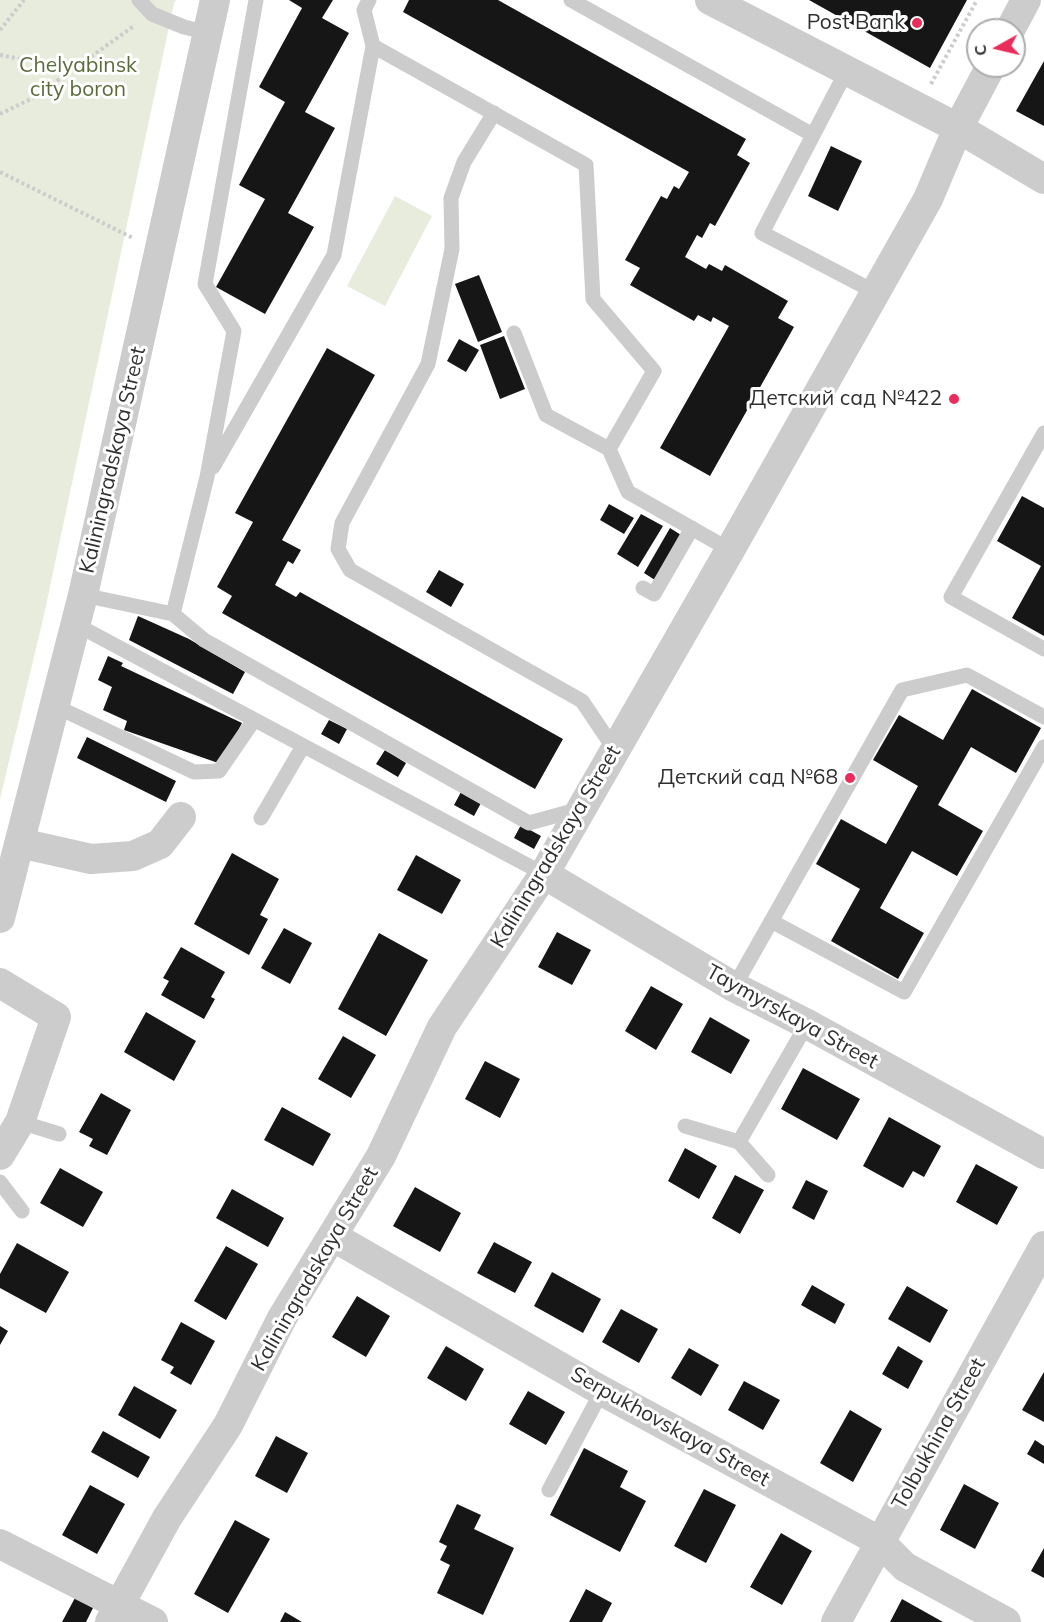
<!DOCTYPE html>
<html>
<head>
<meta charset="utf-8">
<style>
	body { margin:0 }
	#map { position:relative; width:1044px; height:1622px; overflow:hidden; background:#fff; font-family:Mulish,sans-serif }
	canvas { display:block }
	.north { position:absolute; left:966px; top:18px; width:60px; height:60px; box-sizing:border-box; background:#fff; border:2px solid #acacac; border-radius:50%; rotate:262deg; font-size:16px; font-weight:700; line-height:24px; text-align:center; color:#2f2f2f }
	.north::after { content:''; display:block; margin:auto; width:21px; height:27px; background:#eb2b59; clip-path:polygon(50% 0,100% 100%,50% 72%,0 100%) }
</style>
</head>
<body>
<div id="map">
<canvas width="1044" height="1622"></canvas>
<div class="north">С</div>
</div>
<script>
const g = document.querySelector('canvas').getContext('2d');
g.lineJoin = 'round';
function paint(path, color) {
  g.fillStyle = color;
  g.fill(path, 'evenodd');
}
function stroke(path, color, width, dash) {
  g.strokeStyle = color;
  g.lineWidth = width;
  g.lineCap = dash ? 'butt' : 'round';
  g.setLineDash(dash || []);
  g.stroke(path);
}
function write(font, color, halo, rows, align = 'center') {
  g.font = font + ' Mulish,sans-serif';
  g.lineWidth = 6;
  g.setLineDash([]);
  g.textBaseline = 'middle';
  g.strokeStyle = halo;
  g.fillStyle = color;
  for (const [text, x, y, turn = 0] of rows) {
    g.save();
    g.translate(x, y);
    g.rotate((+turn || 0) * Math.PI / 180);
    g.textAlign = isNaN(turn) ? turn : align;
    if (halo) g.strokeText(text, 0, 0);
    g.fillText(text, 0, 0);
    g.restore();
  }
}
const green = new Path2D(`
	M 0,0 L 176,0 L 174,3 L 44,615 L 0,799 Z
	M 395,196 L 432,216 L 385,306 L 347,286 Z`);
const building = new Path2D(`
	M 289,0 L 333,0 L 322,18 L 349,33 L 305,112 L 335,128 L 288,213 L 314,227 L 265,314 L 216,287 L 265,199 L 239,185 L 285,102 L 259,87 L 302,8 Z
	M 409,0 L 498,0 L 746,139 L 737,155 L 750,163 L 715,226 L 710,223 L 702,238 L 697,235 L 685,257 L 706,269 L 709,264 L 722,271 L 725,265 L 788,301 L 778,318 L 794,327 L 710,476 L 660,448 L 729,326 L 713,317 L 711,322 L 698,315 L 694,321 L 630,285 L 640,268 L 625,260 L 661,196 L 667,199 L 674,186 L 679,189 L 689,172 L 403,12 Z
	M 809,0 L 967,0 L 930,68 Z
	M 1044,61 L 1044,126 L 1016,111 Z
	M 831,146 L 862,161 L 838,211 L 808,196 Z
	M 479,275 L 502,332 L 478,342 L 455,284 Z
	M 504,336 L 525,389 L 500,399 L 480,345 Z
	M 459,339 L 479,350 L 466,372 L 447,361 Z
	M 327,348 L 375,375 L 282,540 L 301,550 L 293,564 L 288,561 L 275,585 L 296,597 L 300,592 L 563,739 L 535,789 L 222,613 L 232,596 L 217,587 L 253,522 L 235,513 Z
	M 1022,496 L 1044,508 L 1044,636 L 1012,618 L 1041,566 L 997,541 Z
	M 609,504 L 634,518 L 624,534 L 600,520 Z
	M 641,514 L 663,526 L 638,567 L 617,554 Z
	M 670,528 L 681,535 L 655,580 L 644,573 Z
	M 439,570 L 464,584 L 451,607 L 426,592 Z
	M 138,616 L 189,639 L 245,672 L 233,694 L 129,640 Z
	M 108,656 L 123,663 L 121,666 L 242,723 L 221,764 L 124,730 L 127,721 L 103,710 L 112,687 L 98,680 Z
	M 972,689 L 1041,728 L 1016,773 L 971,747 L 938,805 L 983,831 L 957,876 L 912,851 L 880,908 L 924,933 L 898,979 L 831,941 L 860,889 L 816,864 L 841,819 L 886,844 L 918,786 L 873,760 L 899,715 L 943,740 Z
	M 329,720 L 347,729 L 339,744 L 321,734 Z
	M 87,737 L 176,781 L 166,802 L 77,758 Z
	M 385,750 L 406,763 L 398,777 L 376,764 Z
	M 461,792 L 481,803 L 474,816 L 454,805 Z
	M 521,825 L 541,836 L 534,849 L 514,838 Z
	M 232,853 L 279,879 L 260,915 L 268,919 L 249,955 L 194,924 Z
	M 416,855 L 461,880 L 442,914 L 397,890 Z
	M 284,928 L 312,943 L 290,984 L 261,968 Z
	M 557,932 L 591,950 L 572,985 L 538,967 Z
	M 379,933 L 428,960 L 386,1036 L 338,1009 Z
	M 181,947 L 225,972 L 211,997 L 215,999 L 204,1019 L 161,995 L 169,981 L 163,978 Z
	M 651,986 L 683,1004 L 656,1050 L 625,1031 Z
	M 146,1012 L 196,1041 L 174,1081 L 124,1052 Z
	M 710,1017 L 750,1040 L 731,1074 L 691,1052 Z
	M 343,1036 L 376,1055 L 351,1098 L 318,1079 Z
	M 485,1061 L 520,1079 L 500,1118 L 465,1099 Z
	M 803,1068 L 860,1099 L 837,1140 L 781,1109 Z
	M 101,1093 L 131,1110 L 107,1155 L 89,1146 L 93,1139 L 79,1132 Z
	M 282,1107 L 331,1134 L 313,1166 L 264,1140 Z
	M 889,1117 L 941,1146 L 924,1177 L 913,1171 L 903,1188 L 863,1166 Z
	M 685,1148 L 717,1166 L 699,1199 L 668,1181 Z
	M 976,1164 L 1018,1187 L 997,1225 L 956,1202 Z
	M 60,1168 L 103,1192 L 83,1227 L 40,1203 Z
	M 735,1175 L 764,1190 L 740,1234 L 712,1218 Z
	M 806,1180 L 828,1191 L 814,1220 L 792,1208 Z
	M 415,1187 L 461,1213 L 440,1252 L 393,1226 Z
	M 232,1189 L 284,1218 L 268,1247 L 216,1218 Z
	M 494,1242 L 532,1262 L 515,1293 L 477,1273 Z
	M 17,1243 L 69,1272 L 46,1313 L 0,1288 L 0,1274 Z
	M 226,1246 L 258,1264 L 226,1320 L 194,1301 Z
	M 552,1272 L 601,1299 L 583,1333 L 534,1306 Z
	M 812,1285 L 845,1304 L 835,1324 L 801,1305 Z
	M 907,1286 L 948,1310 L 930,1343 L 888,1319 Z
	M 357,1296 L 390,1316 L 366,1357 L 332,1337 Z
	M 621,1309 L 658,1329 L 639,1363 L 602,1342 Z
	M 181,1322 L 215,1341 L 191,1385 L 170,1373 L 174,1367 L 161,1360 Z
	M 0,1326 L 8,1331 L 0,1345 Z
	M 446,1346 L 484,1369 L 466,1401 L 427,1378 Z
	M 898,1346 L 923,1361 L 908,1389 L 882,1374 Z
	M 689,1348 L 719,1365 L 701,1396 L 671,1378 Z
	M 1044,1372 L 1044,1422 L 1022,1410 Z
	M 744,1381 L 780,1400 L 763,1430 L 728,1410 Z
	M 134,1386 L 177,1410 L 160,1439 L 118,1415 Z
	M 528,1391 L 565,1412 L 546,1445 L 509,1424 Z
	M 850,1410 L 882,1429 L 853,1482 L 820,1463 Z
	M 103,1431 L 150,1457 L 138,1478 L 91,1452 Z
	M 276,1436 L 308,1453 L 287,1493 L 255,1476 Z
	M 1035,1440 L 1044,1446 L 1044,1464 L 1027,1454 Z
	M 584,1448 L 628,1471 L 620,1487 L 646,1501 L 620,1552 L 550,1515 Z
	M 964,1484 L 999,1503 L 975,1549 L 940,1530 Z
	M 90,1485 L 125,1504 L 97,1554 L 62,1535 Z
	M 704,1489 L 736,1505 L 706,1563 L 674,1546 Z
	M 457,1504 L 481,1515 L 474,1529 L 514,1548 L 483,1615 L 437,1593 L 450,1565 L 440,1560 L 447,1546 L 439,1542 Z
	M 235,1520 L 270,1539 L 228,1613 L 194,1594 Z
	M 781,1533 L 812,1551 L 782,1605 L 750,1587 Z
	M 1044,1548 L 1044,1578 L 1031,1571 Z
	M 586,1589 L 612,1603 L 602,1622 L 569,1622 Z
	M 76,1596 L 94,1606 L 86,1622 L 62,1622 Z
	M 902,1599 L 943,1622 L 890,1622 Z
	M 285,1612 L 302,1622 L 280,1622 Z`);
const path = new Path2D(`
	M 0,30 L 24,0
	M 0,55 L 73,69
	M 931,84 L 977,0
	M 0,114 L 33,98 L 134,26
	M 0,172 L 133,238`);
const lane = new Path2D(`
	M 139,0 L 152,14 L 184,27 L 209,33
	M 571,0 L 813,135
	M 373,46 L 586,165 L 593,299 L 654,371 L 609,449 L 628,492 L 730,550
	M 846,72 L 762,233 L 875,292
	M 494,113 L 464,162 L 451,198 L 452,249 L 428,364 L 342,523 L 338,549 L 350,570 L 582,701 L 615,750
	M 514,333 L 546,415 L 609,449
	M 1044,433 L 951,597 L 1044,649
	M 213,467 L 334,255 L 373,46 L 364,10 L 369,0
	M 643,588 L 654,594 L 692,528
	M 83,595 L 173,614 L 204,640 L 529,823 L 580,809
	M 173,614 L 207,477 L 234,331 L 205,284 L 256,0
	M 75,624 L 544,874
	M 55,706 L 194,772 L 219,771 L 254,720
	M 261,818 L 303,746
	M 771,921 L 904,992 L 1044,747
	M 734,987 L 902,690 L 967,675 L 1044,717
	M 20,1122 L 59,1134
	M 685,1126 L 739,1142 L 768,1175
	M 739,1142 L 807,1024
	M 0,1182 L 22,1211
	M 549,1490 L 602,1391`);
const street = new Path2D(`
	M 710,0 L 958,128 L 1044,179
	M 1010,30 L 1026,0
	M 20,843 L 91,859 L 133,856 L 160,844 L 181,817
	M 544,874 L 734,987 L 807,1024 L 1044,1154
	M 0,918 L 83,595 L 215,0
	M 0,983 L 56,1017 L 20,1122 L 0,1155
	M 332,1236 L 602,1391 L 879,1541 L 905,1567 L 1006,1622
	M 0,1544 L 153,1622
	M 110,1622 L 167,1518 L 228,1425 L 282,1318 L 381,1156 L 442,1027 L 544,874 L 730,550 L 928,199 L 958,128 L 991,66
	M 836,1622 L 1044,1246`);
const markers = [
	[917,23,6,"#eb2b59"],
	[954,399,6,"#eb2b59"],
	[850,778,6,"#eb2b59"]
];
const poiNames = [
	["Post Bank",905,23],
	["Детский сад №422",942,399],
	["Детский сад №68",838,778]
];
const parkNames = [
	["Chelyabinsk",78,66],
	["city boron",78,90]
];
const streetNames = [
	["Kaliningradskaya Street",113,460,-77],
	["Kaliningradskaya Street",556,847,-59],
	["Taymyrskaya Street",792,1017,29],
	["Kaliningradskaya Street",315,1269,-60],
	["Serpukhovskaya Street",670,1427,29],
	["Tolbukhina Street",939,1434,-61]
];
paint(green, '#e7ecdc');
paint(building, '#161616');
stroke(path, '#ccc', 4, [3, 3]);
stroke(lane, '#ccc', 15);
stroke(street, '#ccc', 30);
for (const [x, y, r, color] of markers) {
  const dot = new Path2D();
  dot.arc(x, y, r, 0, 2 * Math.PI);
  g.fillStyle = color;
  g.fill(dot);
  stroke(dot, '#fff', 2);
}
write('21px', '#2f2f2f', '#fff', poiNames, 'right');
write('21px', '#5a6c3a', '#fff', parkNames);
write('21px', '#2f2f2f', '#fff', streetNames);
</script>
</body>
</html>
